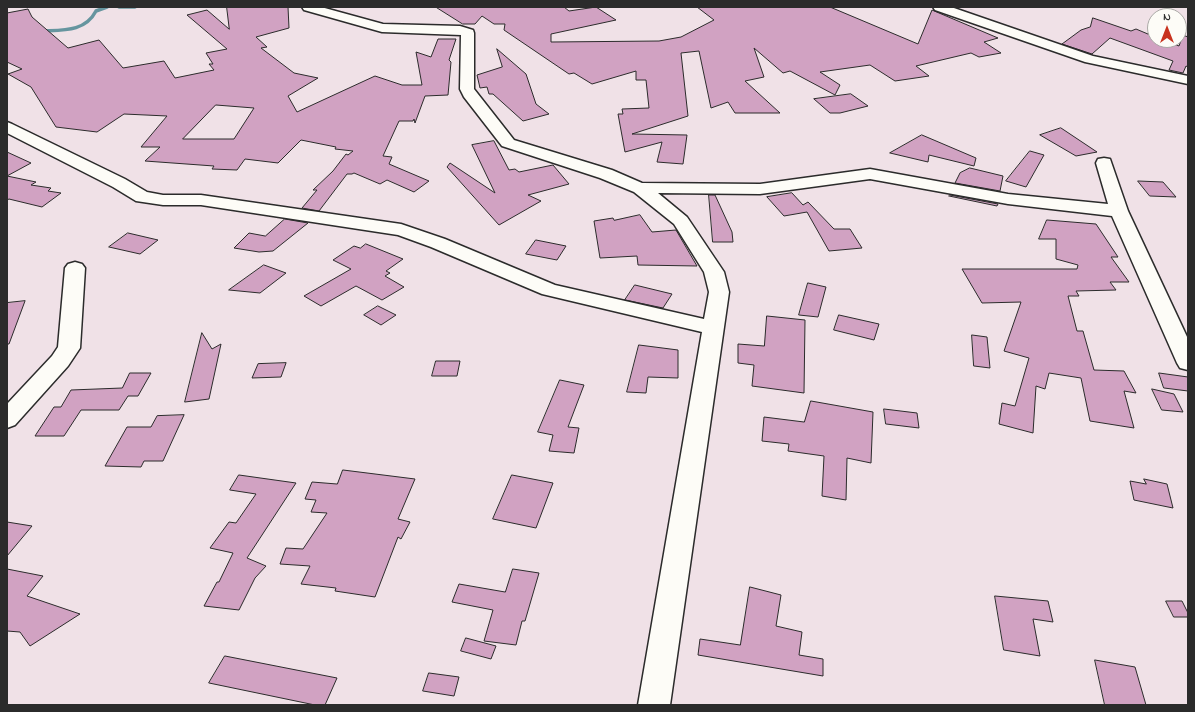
<!DOCTYPE html>
<html>
<head>
<meta charset="utf-8">
<style>
	body { margin:0 }
	#map { position:relative; width:1195px; height:712px; overflow:hidden; background:#f0e1e7; font-family:"Indie Flower",sans-serif }
	canvas { display:block }
	.frame { position:absolute; inset:0; border:8px solid #2b2b2b; pointer-events:none }
	.north { position:absolute; left:1147px; top:8px; width:40px; height:40px; box-sizing:border-box; background:#fdfcf7; border:1px solid #a9a8a5; border-radius:50%; rotate:0deg; font-size:11px; font-weight:700; line-height:16px; text-align:center; color:#2b2b2b }
	.north::after { content:''; display:block; margin:auto; width:14px; height:18px; background:#c8321e; clip-path:polygon(50% 0,100% 100%,50% 72%,0 100%) }
</style>
</head>
<body>
<div id="map">
<canvas width="1195" height="712"></canvas>
<div class="frame"></div>
<div class="north">N</div>
</div>
<script>
const g = document.querySelector('canvas').getContext('2d');
g.lineJoin = 'round';
function stroke(path, color, width, dash) {
  g.strokeStyle = color;
  g.lineWidth = width;
  g.lineCap = dash ? 'butt' : 'round';
  g.setLineDash(dash || []);
  g.stroke(path);
}
function paint(path, color) {
  g.fillStyle = color;
  g.fill(path, 'evenodd');
}
const stream = new Path2D(`
	M 119,7 L 135,7
	M 42,31 C 63,30 85,32 96,11 L 107,7`);
const building = new Path2D(`
	M 227,7 L 288,7 L 289,28 L 256,37 L 267,47 L 261,48 L 294,73 L 318,78 L 288,96 L 297,112 L 375,76 L 402,85 L 422,85 L 416,52 L 431,57 L 438,39 L 456,39 L 449,60 L 451,62 L 448,95 L 425,96 L 415,123 L 414,119 L 413,121 L 399,121 L 383,156 L 392,157 L 389,164 L 429,181 L 414,192 L 387,180 L 380,184 L 354,173 L 352,174 L 347,174 L 319,211 L 302,208 L 317,190 L 313,190 L 333,171 L 346,154 L 348,155 L 353,151 L 335,149 L 336,147 L 301,140 L 278,163 L 245,159 L 237,170 L 212,169 L 214,166 L 145,161 L 160,147 L 141,147 L 167,116 L 124,114 L 97,132 L 56,127 L 31,87 L 8,74 L 22,69 L 7,62 L 7,13 L 28,9 L 32,17 L 68,48 L 99,40 L 123,68 L 164,61 L 175,78 L 214,70 L 209,64 L 213,64 L 206,53 L 227,49 L 187,15 L 207,10 L 229,29 ZM 216,105 L 254,108 L 234,139 L 183,139 Z
	M 436,7 L 564,7 L 569,11 L 596,7 L 616,20 L 551,34 L 551,42 L 659,41 L 681,37 L 714,20 L 697,7 L 830,7 L 918,44 L 932,10 L 998,38 L 984,42 L 1001,53 L 979,57 L 971,53 L 916,66 L 929,76 L 895,81 L 870,65 L 820,72 L 840,85 L 835,95 L 790,71 L 783,73 L 754,48 L 764,77 L 745,81 L 780,113 L 735,113 L 728,102 L 711,108 L 699,51 L 681,53 L 688,116 L 632,134 L 687,135 L 683,164 L 657,162 L 662,142 L 625,152 L 618,114 L 623,114 L 622,109 L 649,108 L 646,80 L 636,80 L 636,71 L 592,84 L 574,73 L 569,74 L 504,30 L 505,24 L 494,24 L 482,16 L 475,24 L 463,24 Z
	M 1093,18 L 1131,31 L 1136,29 L 1155,37 L 1155,40 L 1164,40 L 1179,46 L 1183,35 L 1188,37 L 1188,67 L 1186,66 L 1183,73 L 1169,70 L 1173,61 L 1110,38 L 1092,54 L 1062,44 L 1081,30 L 1090,27 Z
	M 497,49 L 526,74 L 536,104 L 549,114 L 523,121 L 493,94 L 489,94 L 487,87 L 480,88 L 477,75 L 502,67 Z
	M 851,94 L 868,106 L 840,113 L 830,113 L 814,99 Z
	M 1061,128 L 1097,152 L 1076,156 L 1040,135 Z
	M 922,135 L 976,158 L 974,166 L 929,155 L 928,162 L 890,153 Z
	M 494,141 L 509,170 L 515,169 L 519,172 L 553,165 L 569,184 L 528,195 L 541,201 L 499,225 L 447,167 L 450,163 L 495,193 L 472,145 Z
	M 1030,151 L 1044,155 L 1026,187 L 1006,181 Z
	M 7,152 L 31,163 L 7,176 Z
	M 970,168 L 1003,176 L 1000,191 L 955,183 L 960,173 Z
	M 7,176 L 36,182 L 31,185 L 51,188 L 48,191 L 61,193 L 42,207 L 9,199 L 7,200 Z
	M 1138,181 L 1163,182 L 1176,197 L 1150,196 Z
	M 792,193 L 803,205 L 808,202 L 834,229 L 850,229 L 862,248 L 829,251 L 807,212 L 784,216 L 767,197 Z
	M 709,195 L 715,195 L 732,232 L 733,242 L 713,242 Z
	M 950,195 L 998,204 L 997,206 L 949,196 Z
	M 640,215 L 652,232 L 676,230 L 697,266 L 638,265 L 637,256 L 600,258 L 594,221 L 613,218 L 614,220 Z
	M 285,219 L 308,223 L 273,251 L 259,252 L 234,248 L 249,233 L 265,236 Z
	M 1047,220 L 1096,224 L 1118,257 L 1111,257 L 1129,282 L 1110,282 L 1116,290 L 1076,291 L 1079,296 L 1068,296 L 1077,331 L 1083,331 L 1094,370 L 1124,371 L 1136,393 L 1124,391 L 1134,428 L 1090,421 L 1081,378 L 1049,373 L 1045,389 L 1036,386 L 1033,433 L 999,424 L 1002,403 L 1015,406 L 1029,358 L 1004,351 L 1021,302 L 982,303 L 962,269 L 1077,269 L 1078,265 L 1056,259 L 1056,239 L 1039,239 Z
	M 128,233 L 158,240 L 140,254 L 109,247 Z
	M 536,240 L 566,246 L 557,260 L 526,254 Z
	M 366,244 L 403,259 L 386,271 L 390,273 L 385,276 L 404,287 L 382,300 L 356,286 L 321,306 L 304,296 L 351,269 L 333,260 L 354,246 L 360,248 Z
	M 264,265 L 286,273 L 260,293 L 229,290 Z
	M 808,283 L 826,287 L 818,317 L 799,315 Z
	M 635,285 L 672,294 L 663,308 L 625,300 Z
	M 25,301 L 9,344 L 7,344 L 7,303 Z
	M 378,306 L 396,315 L 381,325 L 364,315 Z
	M 839,315 L 879,324 L 874,340 L 834,330 Z
	M 767,316 L 805,320 L 804,393 L 752,386 L 754,365 L 738,363 L 738,344 L 764,346 Z
	M 202,333 L 212,349 L 221,344 L 209,399 L 185,402 Z
	M 972,335 L 987,337 L 990,368 L 974,366 Z
	M 639,345 L 678,350 L 678,378 L 648,377 L 646,393 L 627,392 Z
	M 436,361 L 460,361 L 457,376 L 432,376 Z
	M 286,363 L 281,377 L 252,378 L 258,364 Z
	M 130,373 L 151,373 L 138,396 L 128,396 L 119,410 L 81,410 L 64,436 L 35,436 L 54,407 L 61,407 L 71,390 L 122,388 Z
	M 1159,373 L 1188,377 L 1188,391 L 1164,388 Z
	M 560,380 L 584,385 L 568,427 L 579,428 L 574,453 L 549,451 L 553,435 L 538,432 Z
	M 1152,389 L 1174,394 L 1183,412 L 1162,410 Z
	M 811,401 L 873,412 L 871,463 L 847,458 L 846,500 L 822,496 L 824,456 L 788,451 L 789,444 L 762,441 L 764,417 L 804,422 Z
	M 884,409 L 917,413 L 919,428 L 886,424 Z
	M 184,415 L 163,461 L 144,461 L 141,467 L 105,466 L 127,427 L 151,427 L 157,416 Z
	M 343,470 L 415,479 L 398,519 L 410,522 L 401,539 L 398,537 L 375,597 L 335,591 L 336,588 L 301,584 L 310,566 L 280,564 L 286,548 L 303,549 L 327,513 L 311,512 L 316,500 L 305,499 L 312,482 L 337,484 Z
	M 239,475 L 296,483 L 247,558 L 266,566 L 255,578 L 239,610 L 204,606 L 217,582 L 219,582 L 233,553 L 210,548 L 229,522 L 236,523 L 256,494 L 230,490 Z
	M 512,475 L 553,483 L 536,528 L 493,519 Z
	M 1144,479 L 1167,484 L 1173,508 L 1134,500 L 1130,481 L 1146,484 Z
	M 7,522 L 32,526 L 7,556 Z
	M 7,569 L 43,576 L 27,596 L 80,614 L 30,646 L 20,632 L 7,631 Z
	M 513,569 L 539,573 L 525,621 L 522,621 L 516,645 L 484,641 L 493,610 L 452,602 L 459,584 L 505,592 Z
	M 750,587 L 781,595 L 776,626 L 802,632 L 799,655 L 823,659 L 823,676 L 698,655 L 700,639 L 740,645 Z
	M 995,596 L 1048,601 L 1053,622 L 1033,619 L 1040,656 L 1004,650 Z
	M 1166,601 L 1182,601 L 1188,613 L 1188,617 L 1174,617 Z
	M 466,638 L 496,646 L 491,659 L 461,651 Z
	M 225,656 L 337,678 L 325,705 L 315,705 L 209,683 Z
	M 1095,660 L 1135,667 L 1146,705 L 1105,705 Z
	M 429,673 L 459,677 L 454,696 L 423,691 Z`);
const minor = new Path2D(`
	M 302,7 L 321,7 L 383,24 L 460,26 L 473,30 L 474,33 L 474,89 L 514,140 L 612,170 L 642,183 L 760,184 L 870,169 L 1008,194 L 1108,204 L 1096,163 L 1098,159 L 1104,158 L 1110,159 L 1128,211 L 1188,339 L 1188,370 L 1180,368 L 1177,363 L 1112,216 L 1008,204 L 870,179 L 760,194 L 658,193 L 687,217 L 724,272 L 729,292 L 670,705 L 638,705 L 702,332 L 542,294 L 431,247 L 398,235 L 201,205 L 163,205 L 136,201 L 113,187 L 7,133 L 7,122 L 12,124 L 125,179 L 147,192 L 163,195 L 201,195 L 401,224 L 445,239 L 555,285 L 704,319 L 709,292 L 704,272 L 674,224 L 634,192 L 600,178 L 502,146 L 464,97 L 460,89 L 461,35 L 382,32 L 304,10 Z
	M 933,7 L 951,7 L 1093,56 L 1188,76 L 1188,84 L 1085,62 L 935,10 Z
	M 75,262 L 82,264 L 85,268 L 80,348 L 68,366 L 15,425 L 7,428 L 7,404 L 52,356 L 58,347 L 65,268 L 68,264 Z`);
stroke(stream, '#66959f', 3.5);
paint(building, '#d1a2c2');
stroke(building, '#2b2b2b', 1);
stroke(minor, '#2b2b2b', 3);
paint(minor, '#fdfcf7');
</script>
</body>
</html>
